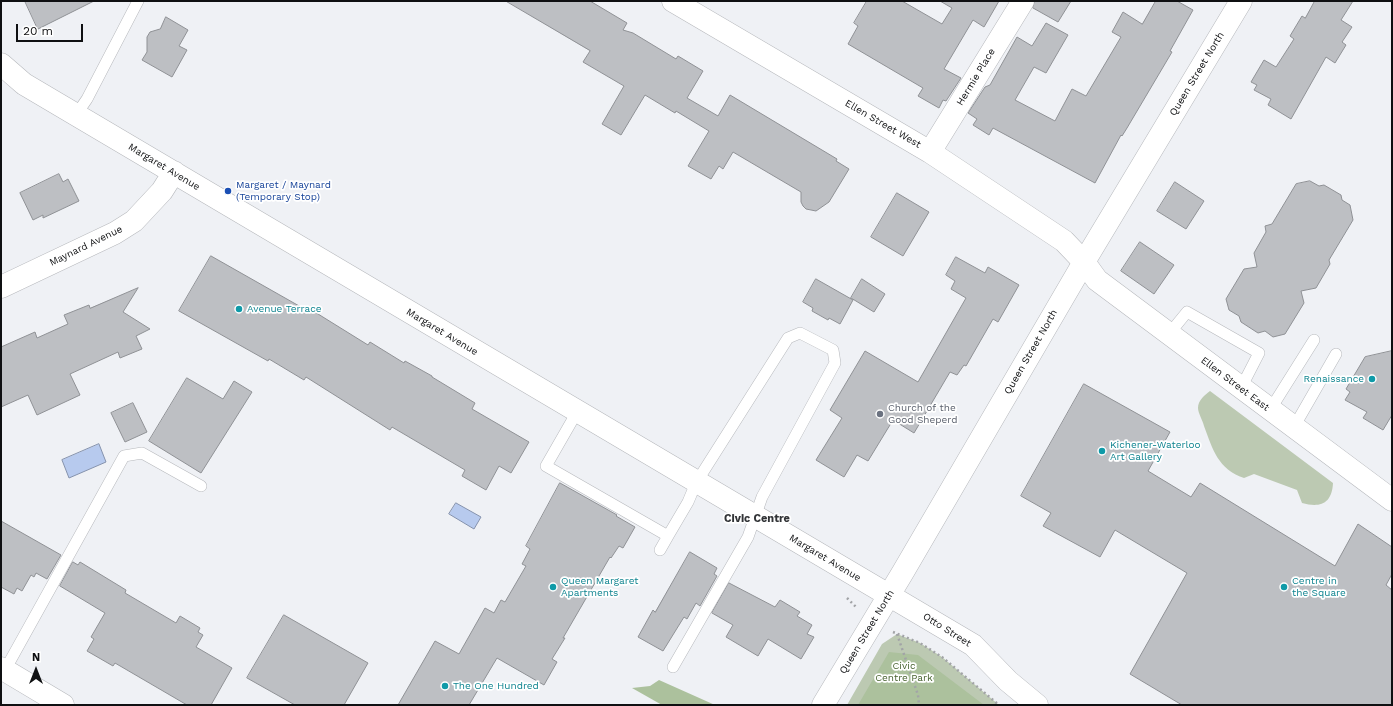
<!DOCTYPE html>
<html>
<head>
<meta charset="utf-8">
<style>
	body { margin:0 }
	#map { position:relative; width:1393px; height:706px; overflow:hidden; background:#eff1f5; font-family:"Work Sans",sans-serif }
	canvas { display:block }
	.frame { position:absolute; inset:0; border:2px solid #0f1012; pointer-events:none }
	.north { position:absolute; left:16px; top:650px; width:40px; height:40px; -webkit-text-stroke:3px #fff; paint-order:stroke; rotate:0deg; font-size:11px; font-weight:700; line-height:16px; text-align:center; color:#0f1012 }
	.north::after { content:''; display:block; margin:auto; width:14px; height:18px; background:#0f1012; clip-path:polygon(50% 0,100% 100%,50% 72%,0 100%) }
	.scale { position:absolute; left:16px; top:24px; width:67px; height:18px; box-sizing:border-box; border:2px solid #0f1012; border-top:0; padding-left:5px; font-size:12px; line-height:14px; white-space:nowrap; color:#0f1012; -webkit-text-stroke:3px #fff; paint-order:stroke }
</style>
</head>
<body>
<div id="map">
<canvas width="1393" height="706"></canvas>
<div class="frame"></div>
<div class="north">N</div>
<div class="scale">20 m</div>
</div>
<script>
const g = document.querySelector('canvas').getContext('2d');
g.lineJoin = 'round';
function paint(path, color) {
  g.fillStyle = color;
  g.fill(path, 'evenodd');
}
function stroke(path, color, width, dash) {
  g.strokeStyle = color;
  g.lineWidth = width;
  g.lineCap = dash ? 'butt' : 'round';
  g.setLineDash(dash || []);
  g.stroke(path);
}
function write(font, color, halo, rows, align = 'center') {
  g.font = font + ' "Work Sans",sans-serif';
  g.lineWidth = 3.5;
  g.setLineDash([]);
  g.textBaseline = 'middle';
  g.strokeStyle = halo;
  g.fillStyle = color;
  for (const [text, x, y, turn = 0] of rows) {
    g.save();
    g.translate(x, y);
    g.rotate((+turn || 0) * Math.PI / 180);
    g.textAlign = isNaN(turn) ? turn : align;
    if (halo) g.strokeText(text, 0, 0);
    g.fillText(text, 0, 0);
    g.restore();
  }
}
const green = new Path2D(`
	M 1210,391 L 1333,483 C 1332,504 1320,508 1302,503 L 1297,490 L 1254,474 L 1244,478 C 1218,469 1213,450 1204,426 C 1203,421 1198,413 1198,408 C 1198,400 1205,395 1210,391 Z
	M 897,634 L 920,643 L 942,657 L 999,705 L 847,705 L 882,644 Z`);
const forest = new Path2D(`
	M 889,652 L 918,655 L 984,705 L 858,705 Z
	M 659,680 L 715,705 L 662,705 L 632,688 L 650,686 Z`);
const water = new Path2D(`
	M 99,444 L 106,462 L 69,478 L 62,460 Z
	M 456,503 L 481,517 L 474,529 L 449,514 Z`);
const building = new Path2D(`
	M 25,1 L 94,1 L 38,29 Z
	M 506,1 L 590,1 L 627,23 L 623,30 L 633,33 L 676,59 L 678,56 L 703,71 L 687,98 L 718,116 L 730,95 L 837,159 L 836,161 L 849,169 L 829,202 L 816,211 L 806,209 L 803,206 L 801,202 L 801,192 L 733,152 L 723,169 L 719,166 L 711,179 L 688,166 L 709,131 L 676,111 L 675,113 L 645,95 L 621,135 L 602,124 L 624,86 L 583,62 L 590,51 Z
	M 867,1 L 902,1 L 942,24 L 952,8 L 940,1 L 999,1 L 984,27 L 973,20 L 944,69 L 961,78 L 946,101 L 943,100 L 939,108 L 918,96 L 923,88 L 848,44 L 858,26 L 854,23 Z
	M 1035,1 L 1071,1 L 1058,22 L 1033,8 Z
	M 1156,1 L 1177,1 L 1193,10 L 1170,51 L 1172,52 L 1127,128 L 1122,136 L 1121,135 L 1095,183 L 993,128 L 989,135 L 973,125 L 977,119 L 968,113 L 985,87 L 990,85 L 1017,37 L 1032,46 L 1046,23 L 1068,35 L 1046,73 L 1034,67 L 1015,100 L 1055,121 L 1072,89 L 1086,96 L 1121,37 L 1112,32 L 1123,12 L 1142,24 Z
	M 1315,1 L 1353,1 L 1341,20 L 1352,27 L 1342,42 L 1346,45 L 1335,63 L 1326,57 L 1291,119 L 1268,105 L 1271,99 L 1254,90 L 1257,85 L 1251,82 L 1264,60 L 1276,67 L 1294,39 L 1290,36 L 1302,16 L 1305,18 Z
	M 166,17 L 188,30 L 179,46 L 187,50 L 172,77 L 142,60 L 147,52 L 147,37 L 150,32 L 160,29 Z
	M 59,174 L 63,182 L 68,179 L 79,201 L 43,218 L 43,215 L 33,220 L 20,193 Z
	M 1310,181 L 1319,186 L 1324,185 L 1341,195 L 1342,200 L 1350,205 L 1353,220 L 1329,260 L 1330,264 L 1316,288 L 1301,291 L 1304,303 L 1285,334 L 1273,337 L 1265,331 L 1258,333 L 1241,322 L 1239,316 L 1229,310 L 1226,299 L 1244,269 L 1257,267 L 1254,253 L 1266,232 L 1265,226 L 1272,224 L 1296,184 Z
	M 1175,182 L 1204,201 L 1186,229 L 1157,211 Z
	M 897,193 L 929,212 L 903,256 L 871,237 Z
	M 1140,242 L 1174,265 L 1154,294 L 1121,271 Z
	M 211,256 L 308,311 L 310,309 L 368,345 L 370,342 L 404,363 L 405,361 L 432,376 L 432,377 L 475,403 L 472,409 L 529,442 L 511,473 L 499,466 L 486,490 L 462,476 L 465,470 L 392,427 L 390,430 L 306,377 L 304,380 L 269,359 L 268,361 L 179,311 Z
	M 956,257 L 985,273 L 988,267 L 1019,285 L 998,322 L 993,319 L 966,366 L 964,365 L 957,375 L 950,372 L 914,433 L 893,420 L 868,461 L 857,455 L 844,477 L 816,460 L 842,418 L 830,410 L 865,351 L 918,382 L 966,298 L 951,289 L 955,281 L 946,275 Z
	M 816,279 L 853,300 L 840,324 L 829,318 L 828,320 L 812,311 L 813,308 L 803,302 Z
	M 862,279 L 885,294 L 874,312 L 851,298 Z
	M 138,288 L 123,312 L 150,329 L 136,336 L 142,349 L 120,358 L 118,352 L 70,374 L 80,395 L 37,415 L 28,395 L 1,407 L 1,347 L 35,332 L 37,338 L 68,324 L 64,315 L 89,305 L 90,308 Z
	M 1392,351 L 1392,415 L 1383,430 L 1363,418 L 1367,412 L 1345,400 L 1350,392 L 1346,389 L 1365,357 Z
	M 187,378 L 223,399 L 234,381 L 252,392 L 201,473 L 149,441 Z
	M 1084,384 L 1170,432 L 1148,471 L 1191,497 L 1200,483 L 1335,566 L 1358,524 L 1392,547 L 1392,574 L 1386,585 L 1392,590 L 1392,705 L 1182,705 L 1130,674 L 1187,573 L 1115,530 L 1100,557 L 1043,526 L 1051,513 L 1021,496 Z
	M 133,403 L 147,432 L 125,442 L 111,413 Z
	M 560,483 L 617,515 L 616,516 L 635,527 L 623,548 L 619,546 L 611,558 L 610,557 L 563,638 L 565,638 L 552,659 L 557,662 L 544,685 L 497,658 L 469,705 L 398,705 L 435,641 L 459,654 L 485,608 L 494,613 L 501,600 L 505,602 L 526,566 L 522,564 L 530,549 L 526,546 Z
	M 1,521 L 61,555 L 47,579 L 36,573 L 34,577 L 31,575 L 22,591 L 17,588 L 14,594 L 1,587 Z
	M 690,552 L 717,568 L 714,574 L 717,576 L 700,606 L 696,603 L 687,619 L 684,617 L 663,651 L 638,637 L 653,610 L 655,612 Z
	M 73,562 L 78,565 L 80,562 L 126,590 L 125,593 L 176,623 L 180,616 L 200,628 L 198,632 L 203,635 L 196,647 L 232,668 L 211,705 L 187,705 L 115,663 L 113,666 L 87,651 L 94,639 L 91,637 L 105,613 L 60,586 Z
	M 729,583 L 775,607 L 780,600 L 800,612 L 797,616 L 812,625 L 807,634 L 814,637 L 801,659 L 768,639 L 758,656 L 726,637 L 733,625 L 712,613 Z
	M 284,615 L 368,663 L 344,705 L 295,705 L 247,678 Z`);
const path = new Path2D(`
	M 847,598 L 856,607
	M 893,632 L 920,643 L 942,657 L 999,705
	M 897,634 L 918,695 L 919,705`);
const lane = new Path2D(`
	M 76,115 L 87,99 L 138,1
	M 1169,334 L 1187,312 L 1259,353 L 1241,388
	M 1270,410 L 1314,340
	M 577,412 L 546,466 L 668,536 L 688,502 L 696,483 L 788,338 L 800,333 L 833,350 L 835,363 L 762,497 L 748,537 L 673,667
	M 1294,427 L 1336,354
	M 660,550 L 668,536
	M 5,670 L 124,456 L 142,453 L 201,486`);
const street = new Path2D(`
	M 673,1 L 930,152 L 1064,241 L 1084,262 L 1097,280 L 1392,500
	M 1,64 L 24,84 L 973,645 L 1008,681 L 1037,705
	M 930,152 L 1023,1
	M 1,287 L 115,233 L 134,221 L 162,191 L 174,172
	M 1,668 L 63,705`);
const secondary = new Path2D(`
	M 823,705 L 903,572 L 1084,262 L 1241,1`);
const markers = [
	[228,191,4,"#1a4fb4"],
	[239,309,4,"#0f9aa8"],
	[1372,379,4,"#0f9aa8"],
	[880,414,4,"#6b7280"],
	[1102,451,4,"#0f9aa8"],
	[553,587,4,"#0f9aa8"],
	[1284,587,4,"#0f9aa8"],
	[445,686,4,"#0f9aa8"]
];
const streetNames = [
	["Queen Street North",1197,74,-59],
	["Hermie Place",976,77,-59],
	["Ellen Street West",883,124,30],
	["Margaret Avenue",164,167,31],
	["Maynard Avenue",86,246,-26],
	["Margaret Avenue",442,332,31],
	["Queen Street North",1031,352,-60],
	["Ellen Street East",1235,384,37],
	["Margaret Avenue",825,558,31],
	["Otto Street",947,630,32],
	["Queen Street North",867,632,-59]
];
const transitNames = [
	["Margaret / Maynard",236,185],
	["(Temporary Stop)",236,197]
];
const cultureNames = [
	["Avenue Terrace",247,309],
	["Renaissance",1364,379,"right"],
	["Kichener-Waterloo",1110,445],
	["Art Gallery",1110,457],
	["Queen Margaret",561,581],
	["Apartments",561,593],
	["Centre in",1292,581],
	["the Square",1292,593],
	["The One Hundred",453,686]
];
const worshipNames = [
	["Church of the",888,408],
	["Good Sheperd",888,420]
];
const parkNames = [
	["Civic",904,666],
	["Centre Park",904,678]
];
const neighbourhoodNames = [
	["Civic Centre",757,519]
];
paint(green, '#bcc9b2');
paint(forest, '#acc19d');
paint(water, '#b7caee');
stroke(water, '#8592ac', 1);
paint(building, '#bdbfc3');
stroke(building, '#8f9195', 1);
stroke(lane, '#b6b8bc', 12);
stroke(street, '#b6b8bc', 23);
stroke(secondary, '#b6b8bc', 23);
stroke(path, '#a2a4a7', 2.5, [2, 3]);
stroke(lane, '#fff', 11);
stroke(street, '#fff', 22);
stroke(secondary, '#fff', 22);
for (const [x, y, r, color] of markers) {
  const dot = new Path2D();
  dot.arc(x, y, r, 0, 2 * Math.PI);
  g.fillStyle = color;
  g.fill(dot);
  stroke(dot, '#fff', 1.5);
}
write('10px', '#0f1012', '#fff', streetNames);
write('10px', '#164399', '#fff', transitNames, 'left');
write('10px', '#0d838f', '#fff', cultureNames, 'left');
write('10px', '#5b616d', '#fff', worshipNames, 'left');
write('10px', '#46612e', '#fff', parkNames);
write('bold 11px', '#323437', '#fff', neighbourhoodNames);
</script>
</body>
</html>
